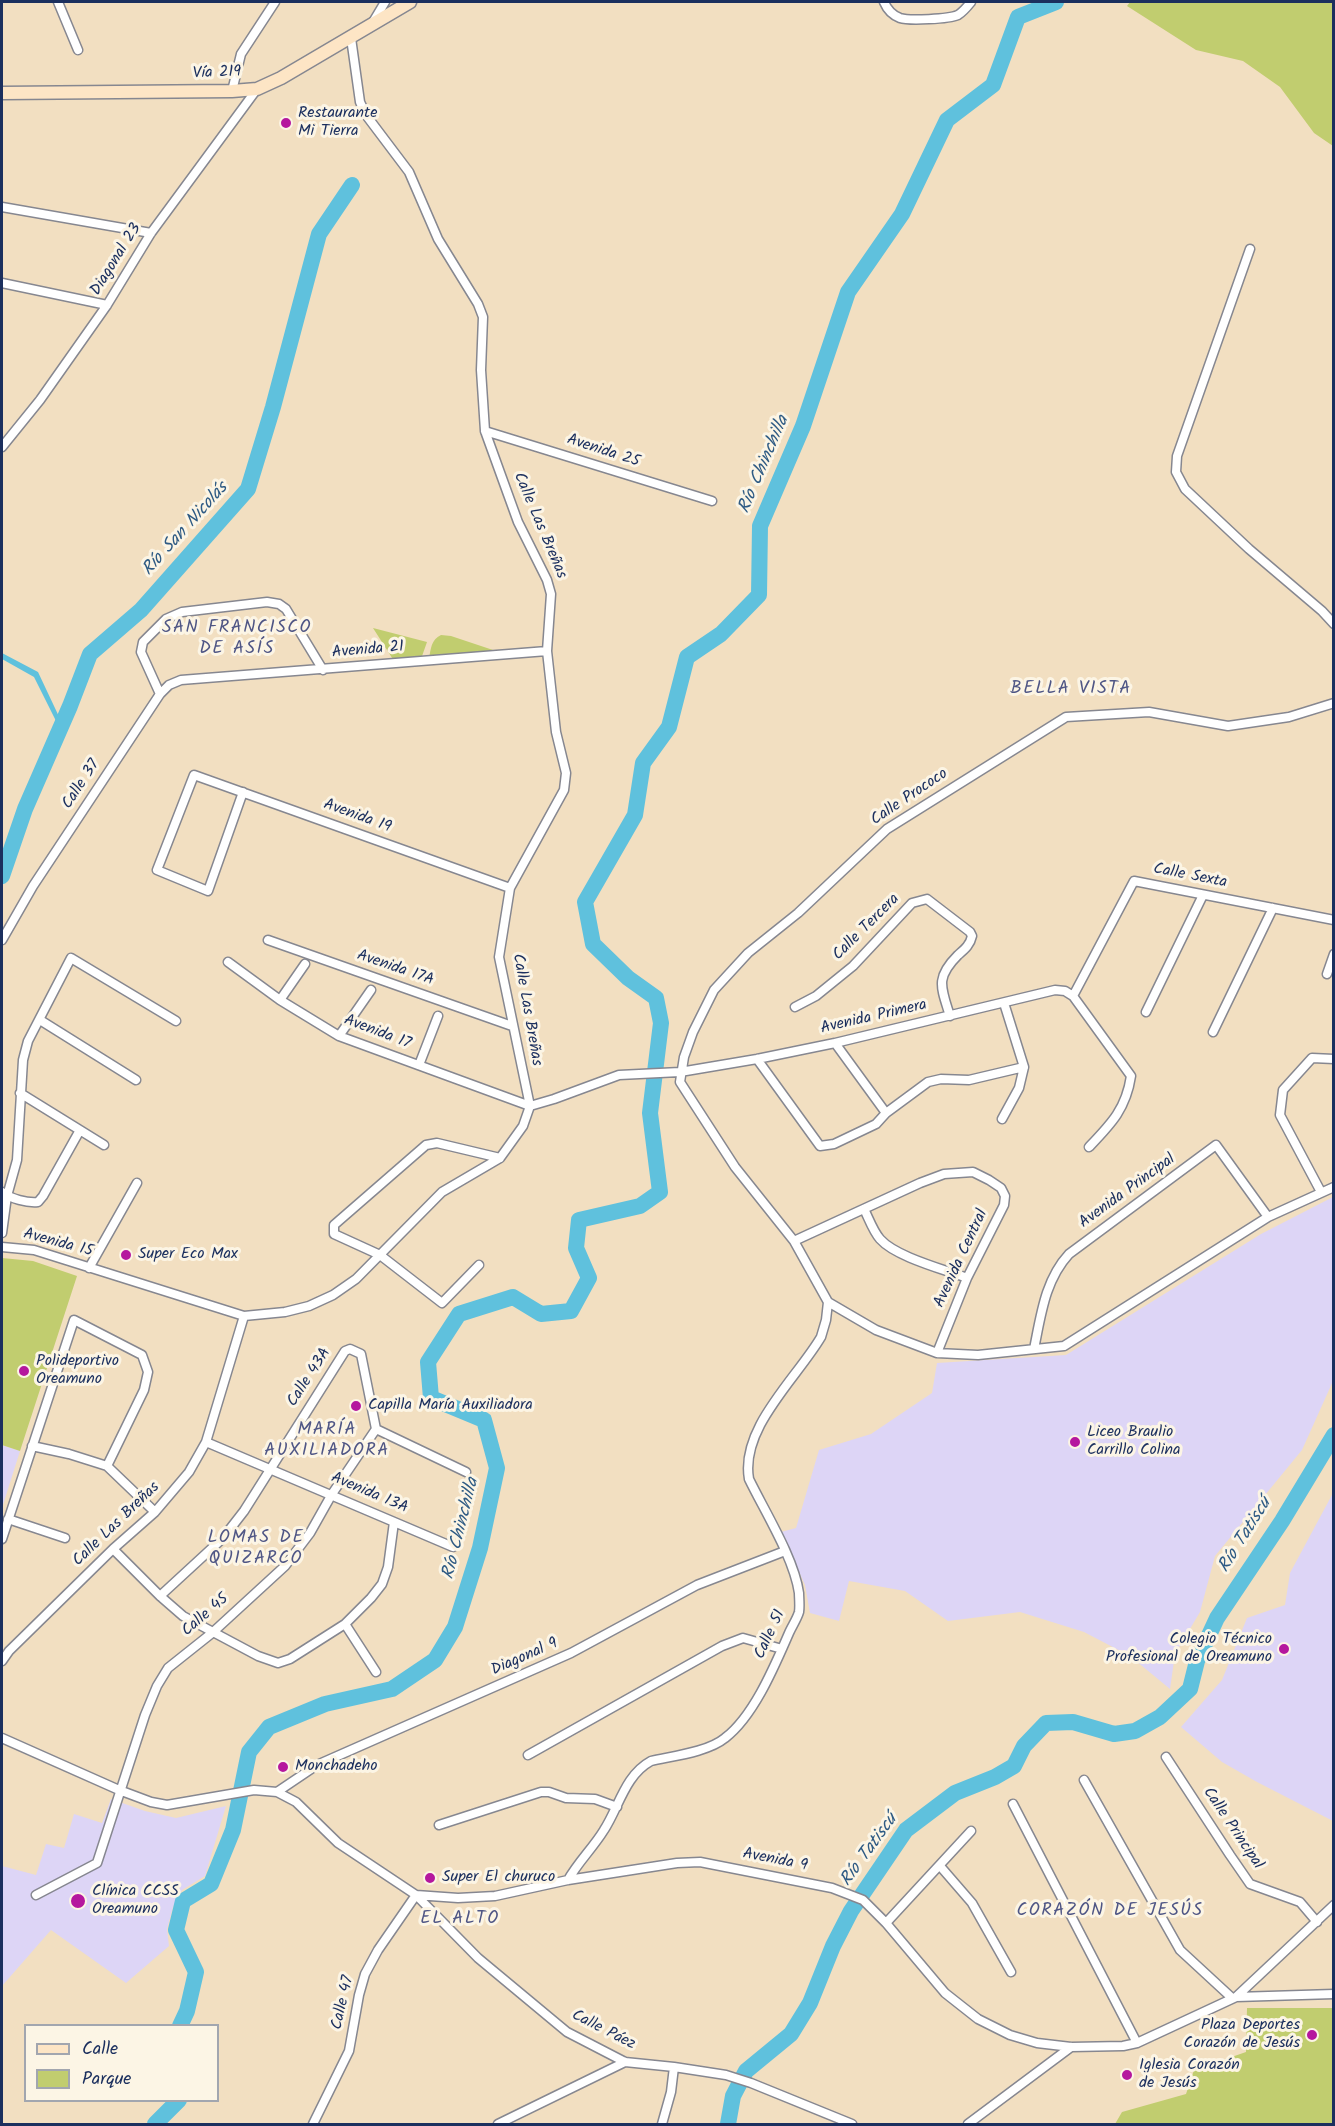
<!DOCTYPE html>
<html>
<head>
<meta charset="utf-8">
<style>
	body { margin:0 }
	#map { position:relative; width:1335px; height:2126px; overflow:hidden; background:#f2dfc1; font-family:Kalam,sans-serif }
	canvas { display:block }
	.frame { position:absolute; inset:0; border:3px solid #1b2f5e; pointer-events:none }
	.legend { position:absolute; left:24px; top:2024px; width:195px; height:78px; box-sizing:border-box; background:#fcf5e5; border:2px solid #a2a6af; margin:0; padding:8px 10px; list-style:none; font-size:18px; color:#1b2f5e }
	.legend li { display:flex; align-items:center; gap:12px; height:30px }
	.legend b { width:30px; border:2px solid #a2a6af }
</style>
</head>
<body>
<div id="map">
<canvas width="1335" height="2126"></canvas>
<div class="frame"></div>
<ul class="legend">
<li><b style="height:8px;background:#fde5c5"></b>Calle</li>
<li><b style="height:16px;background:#c1cd6f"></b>Parque</li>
</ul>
</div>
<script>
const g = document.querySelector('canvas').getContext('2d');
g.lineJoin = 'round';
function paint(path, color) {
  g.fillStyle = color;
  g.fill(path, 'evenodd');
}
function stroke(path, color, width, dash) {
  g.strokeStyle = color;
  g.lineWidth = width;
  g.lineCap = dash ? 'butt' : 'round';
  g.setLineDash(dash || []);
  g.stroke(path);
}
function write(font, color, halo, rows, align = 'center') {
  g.font = font + ' Kalam,sans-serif';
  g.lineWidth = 6;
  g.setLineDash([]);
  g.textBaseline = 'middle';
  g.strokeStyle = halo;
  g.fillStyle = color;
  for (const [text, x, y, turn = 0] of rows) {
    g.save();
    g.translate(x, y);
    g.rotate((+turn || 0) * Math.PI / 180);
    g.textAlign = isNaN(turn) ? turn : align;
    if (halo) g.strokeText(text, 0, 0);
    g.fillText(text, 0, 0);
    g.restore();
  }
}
const built = new Path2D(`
	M 1333,1197 L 1333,1381 L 1302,1450 L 1215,1556 L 1200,1612 L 1175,1654 L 1170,1689 L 1130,1656 L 1084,1632 L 1020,1612 L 948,1621 L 905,1591 L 849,1581 L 839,1621 L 810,1613 L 805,1585 L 781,1532 L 796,1528 L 819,1450 L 871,1434 L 932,1393 L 937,1363 L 1066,1355 L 1261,1234 Z
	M 2,1445 L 20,1451 L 2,1508 Z
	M 1333,1493 L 1333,1821 L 1257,1782 L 1222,1762 L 1181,1727 L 1222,1680 L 1247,1618 L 1285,1605 L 1290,1573 Z
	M 111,1799 L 145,1811 L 176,1818 L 226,1806 L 205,1876 L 182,1890 L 173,1907 L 167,1929 L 169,1946 L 126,1983 L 51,1930 L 2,1986 L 2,1866 L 36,1875 L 46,1844 L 64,1848 L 74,1814 L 102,1823 Z`);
const green = new Path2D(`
	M 1130,2 L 1333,2 L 1333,146 L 1314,133 L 1280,87 L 1243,61 L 1196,50 L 1127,6 Z
	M 373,628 L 427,642 L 421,659 L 394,661 Z
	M 441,635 L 451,636 L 502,653 L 429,659 C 431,648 431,640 441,635 Z
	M 2,1258 L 33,1261 L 77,1276 L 20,1451 L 2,1445 Z
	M 1247,2008 L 1333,2008 L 1333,2124 L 1115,2124 L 1122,2112 L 1186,2094 L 1194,2070 L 1246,2052 Z`);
const water = new Path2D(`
	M 2,653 L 38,672 L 62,723 L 60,729 L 34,677 L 2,659 Z`);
const river = new Path2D(`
	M 2,876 L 25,809 L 70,706 L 90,654 L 141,610 L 248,489 L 273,407 L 319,234 L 352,185
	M 180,2026 L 187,2011 L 196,1972 L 176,1930 L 183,1901 L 211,1884 L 233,1830 L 249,1752 L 269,1727 L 325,1704 L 392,1689 L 435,1660 L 455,1627 L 480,1548 L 497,1468 L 484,1420 L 431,1398 L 428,1362 L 459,1314 L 513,1297 L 541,1314 L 571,1311 L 589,1278 L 576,1248 L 579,1220 L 640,1206 L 660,1192 L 650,1113 L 661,1023 L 656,998 L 628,978 L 593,944 L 585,902 L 635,815 L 643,763 L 669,727 L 687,657 L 721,634 L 759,595 L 760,526 L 803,426 L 848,292 L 902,214 L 947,120 L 993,85 L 1018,17 L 1056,2
	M 155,2124 L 179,2100
	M 728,2124 L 733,2096 L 746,2071 L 791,2034 L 810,2003 L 833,1946 L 851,1911 L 906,1830 L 955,1793 L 995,1777 L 1014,1766 L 1024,1746 L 1046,1723 L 1073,1722 L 1114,1734 L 1135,1731 L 1160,1717 L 1190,1689 L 1197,1661 L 1217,1618 L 1282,1521 L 1334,1435`);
const street = new Path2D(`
	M 58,2 L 78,50
	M 884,2 C 887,9 892,15 900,18 C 909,21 949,19 958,15 C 964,11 967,7 971,2
	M 373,22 L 385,2
	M 232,91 L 241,54 L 275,2
	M 2,207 L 151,233
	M 1250,249 L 1177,456 L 1176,472 L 1185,489 L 1249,549 L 1322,611 L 1334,624
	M 2,283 L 107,305
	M 485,431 L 712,501
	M 2,447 L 40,400 L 107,305 L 151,233 L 257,89
	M 160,694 L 141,652 L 143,642 L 166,619 L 182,612 L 267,602 L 279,604 L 286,609 L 323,670
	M 1334,703 L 1289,717 L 1228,726 L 1149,712 L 1066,717 L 887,829 L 798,913 L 748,953 L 714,990 L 693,1032 L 684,1057 L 680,1082 L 735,1167 L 794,1241 L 828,1302 L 876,1330 L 937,1353 L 978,1355 L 1064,1346 L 1268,1217 L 1334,1187
	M 243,792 L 208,891 L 157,870 L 194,775 C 299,812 404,850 510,888
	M 2,940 L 33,886 L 160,694 L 169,685 L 181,680 L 547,651
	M 268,940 L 512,1026
	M 228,962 L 280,1000 L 339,1036 L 530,1106
	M 1327,974 L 1334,954
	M 1073,996 L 1134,881 L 1334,920
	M 280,1000 L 305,964
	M 795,1007 L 816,996 L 853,966 L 912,903 L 927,899 L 970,932 L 972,936 C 970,945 965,949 958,955 C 935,978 941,987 950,1016
	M 1146,1012 L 1203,895
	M 40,1020 L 136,1080
	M 1213,1032 L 1273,908
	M 339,1036 L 371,990
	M 835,1043 L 886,1113
	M 757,1059 L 820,1146 L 834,1144 L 876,1124 L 886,1113 L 928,1082 L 941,1079 L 969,1080 L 1024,1067
	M 419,1065 L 438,1016
	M 20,1093 L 104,1145
	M 530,1106 L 554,1099 L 619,1075 L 680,1072 L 757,1059 L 835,1043 L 1055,990 L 1065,991 L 1073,996 L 1131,1076 C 1126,1109 1111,1124 1089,1147
	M 1002,1119 L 1019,1088 L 1024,1067 L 1004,1003
	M 2,1192 C 11,1199 27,1203 38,1202 L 43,1196 L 80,1130
	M 1321,1192 L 1280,1115 L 1283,1090 L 1312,1058 L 1334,1059
	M 864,1209 C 869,1219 873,1231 880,1239 C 896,1257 943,1269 967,1278
	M 2,1233 L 7,1196 L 17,1160 L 23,1060 L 28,1041 L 71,958 L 176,1021
	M 794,1241 L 920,1183 L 944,1174 L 973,1172 L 989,1180 L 1001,1188 L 1005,1196 L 1004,1205 L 967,1278 L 937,1353
	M 2,1247 L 34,1250 L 244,1316 L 285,1312 L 309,1306 L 333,1295 L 356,1279 L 442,1192 L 500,1158 L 523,1126 L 530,1106 L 499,957 L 510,888 L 564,790 L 566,773 L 556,732 L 547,651 L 551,594 L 547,580 L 518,522 L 485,431 L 481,370 L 483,317 L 478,304 L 438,239 L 409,172 L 366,115 L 360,102 L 351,38
	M 479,1265 L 442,1303 L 380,1255 L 334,1234 L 334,1225 L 426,1145 L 437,1143 L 500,1158
	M 89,1268 L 137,1183
	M 1034,1349 C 1041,1315 1045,1280 1069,1254 L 1216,1145 L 1268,1217
	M 376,1429 L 466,1472
	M 206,1442 L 453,1547
	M 32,1446 L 69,1454 L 107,1466 L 155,1512
	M 8,1519 L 65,1538
	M 2,1539 L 74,1320 L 142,1355 L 148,1372 L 144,1390 L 107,1466
	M 113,1549 L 160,1596 L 183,1616 L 258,1656 L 278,1663 L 290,1659 L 345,1624 L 371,1598 L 382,1584 L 388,1567 L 394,1522
	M 345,1624 L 376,1672
	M 2,1661 L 9,1651 L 113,1549 L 155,1512 L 189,1472 L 206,1442 L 244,1316
	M 2,1738 L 119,1790 L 151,1802 L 167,1805 L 254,1790 L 277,1792 L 296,1802 L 338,1843 L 416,1895 L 458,1898 L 495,1896 L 568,1880 L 677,1863 L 700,1862 L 832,1888 L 863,1900 L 886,1923 L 945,1993 L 978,2019 L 1010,2035 L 1037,2043 L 1071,2047 L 1123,2046 L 1137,2043 L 1236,1997 L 1334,1905
	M 528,1755 L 722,1646 L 743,1638 L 782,1649
	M 1166,1757 L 1230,1855 L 1250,1884 L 1300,1902 L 1317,1922
	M 1084,1780 L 1180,1950 L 1232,1998
	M 277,1792 L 317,1765 L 571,1653 L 697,1585 L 785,1551
	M 1013,1804 L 1137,2043
	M 439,1825 L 541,1792 L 549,1792 L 566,1798 L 595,1799 L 617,1807
	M 940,1866 L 972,1903 L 1011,1972
	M 568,1880 C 578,1862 593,1848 604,1830 C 619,1807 625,1775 651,1761 C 673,1756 708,1752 725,1738 C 754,1716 775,1665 789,1633 C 792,1626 797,1619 799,1612 C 800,1606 799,1598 799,1593 C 794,1558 765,1512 749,1479 C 740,1428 797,1378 821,1337 L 826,1320 L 828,1302
	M 36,1895 L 97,1863 L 145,1715 L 157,1686 L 168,1668 L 212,1633 L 285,1566 L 310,1533 L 332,1494 L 376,1429 L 361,1354 L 350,1349 L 345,1351 L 244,1511 L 223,1538 L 160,1596
	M 416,1895 L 478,1958 L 567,2032 L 625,2062 L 674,2067 L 726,2075 L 751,2083 L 852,2124
	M 886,1923 L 971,1831
	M 1236,1997 L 1334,1994
	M 313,2124 L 349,2051 L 359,1995 L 365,1974 L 378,1950 L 416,1895
	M 498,2124 L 625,2062
	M 662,2124 L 671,2092 L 674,2067
	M 968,2124 L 1071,2047`);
const secondary = new Path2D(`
	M 2,93 L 232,91 L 257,89 L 281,78 L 410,2`);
const markers = [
	[286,123,6,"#b5179e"],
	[126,1255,6,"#b5179e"],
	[24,1371,6,"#b5179e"],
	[356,1406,6,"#b5179e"],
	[1075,1442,6,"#b5179e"],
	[1284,1649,6,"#b5179e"],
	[283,1767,6,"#b5179e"],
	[430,1878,6,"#b5179e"],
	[78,1901,8,"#b5179e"],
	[1312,2035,6,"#b5179e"],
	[1127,2075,6,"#b5179e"]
];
const streetNames = [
	["Vía 219",217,74,-2],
	["Diagonal 23",117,260,-58],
	["Avenida 25",603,452,18],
	["Calle Las Breñas",539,526,67],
	["Avenida 21",368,651,-5],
	["Calle 37",82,785,-57],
	["Calle Prococo",910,798,-34],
	["Avenida 19",357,817,20],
	["Calle Sexta",1190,877,11],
	["Calle Tercera",867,928,-45],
	["Avenida 17A",395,969,19],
	["Calle Las Breñas",526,1010,80],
	["Avenida Primera",874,1018,-13],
	["Avenida 17",377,1033,21],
	["Avenida Principal",1128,1192,-36],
	["Avenida 15",58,1244,15],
	["Avenida Central",962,1259,-65],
	["Calle 43A",310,1378,-57],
	["Avenida 13A",369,1494,23],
	["Calle Las Breñas",117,1525,-44],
	["Calle 45",206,1616,-41],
	["Calle 51",771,1635,-65],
	["Diagonal 9",525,1658,-24],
	["Calle Principal",1232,1829,56],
	["Avenida 9",775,1861,11],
	["Calle 47",344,2003,-77],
	["Calle Páez",603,2031,27]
];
const poiNames = [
	["Restaurante",298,114],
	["Mi Tierra",298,132],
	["Super Eco Max",138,1255],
	["Polideportivo",36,1362],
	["Oreamuno",36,1380],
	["Capilla María Auxiliadora",368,1406],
	["Liceo Braulio",1087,1433],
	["Carrillo Colina",1087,1451],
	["Colegio Técnico",1272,1640,"right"],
	["Profesional de Oreamuno",1272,1658,"right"],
	["Monchadeho",295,1767],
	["Super El churuco",442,1878],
	["Clínica CCSS",92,1892],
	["Oreamuno",92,1910],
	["Plaza Deportes",1300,2026,"right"],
	["Corazón de Jesús",1300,2044,"right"],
	["Iglesia Corazón",1139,2066],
	["de Jesús",1139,2084]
];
const waterNames = [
	["Río Chinchilla",765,465,-67],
	["Río San Nicolás",186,530,-48],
	["Río Chinchilla",462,1529,-76],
	["Río Tatiscú",1246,1536,-58],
	["Río Tatiscú",870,1851,-54]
];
const neighbourhoodNames = [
	["SAN FRANCISCO",237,629],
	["DE ASÍS",237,650],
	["BELLA VISTA",1071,690],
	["MARÍA",327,1431],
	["AUXILIADORA",327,1452],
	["LOMAS DE",256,1539],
	["QUIZARCO",256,1560],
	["CORAZÓN DE JESÚS",1110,1912],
	["EL ALTO",460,1920]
];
paint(built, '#ddd5f6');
paint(green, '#c1cd6f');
paint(water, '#5fc1dd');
stroke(river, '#5fc1dd', 16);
stroke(street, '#868790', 11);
stroke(secondary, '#868790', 15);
stroke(street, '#fff', 8);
stroke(secondary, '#fde5c5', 12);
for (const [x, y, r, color] of markers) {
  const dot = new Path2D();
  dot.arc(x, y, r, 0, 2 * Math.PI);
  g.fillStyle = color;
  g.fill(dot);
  stroke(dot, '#fcf5e5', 2);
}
write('16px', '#1b2f5e', '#fcf5e5', streetNames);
write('16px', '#1b2f5e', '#fcf5e5', poiNames, 'left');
write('italic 18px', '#2f5b84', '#fcf5e5', waterNames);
g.letterSpacing = '1.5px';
write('18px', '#4f5685', '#fcf5e5', neighbourhoodNames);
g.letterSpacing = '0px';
</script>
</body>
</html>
